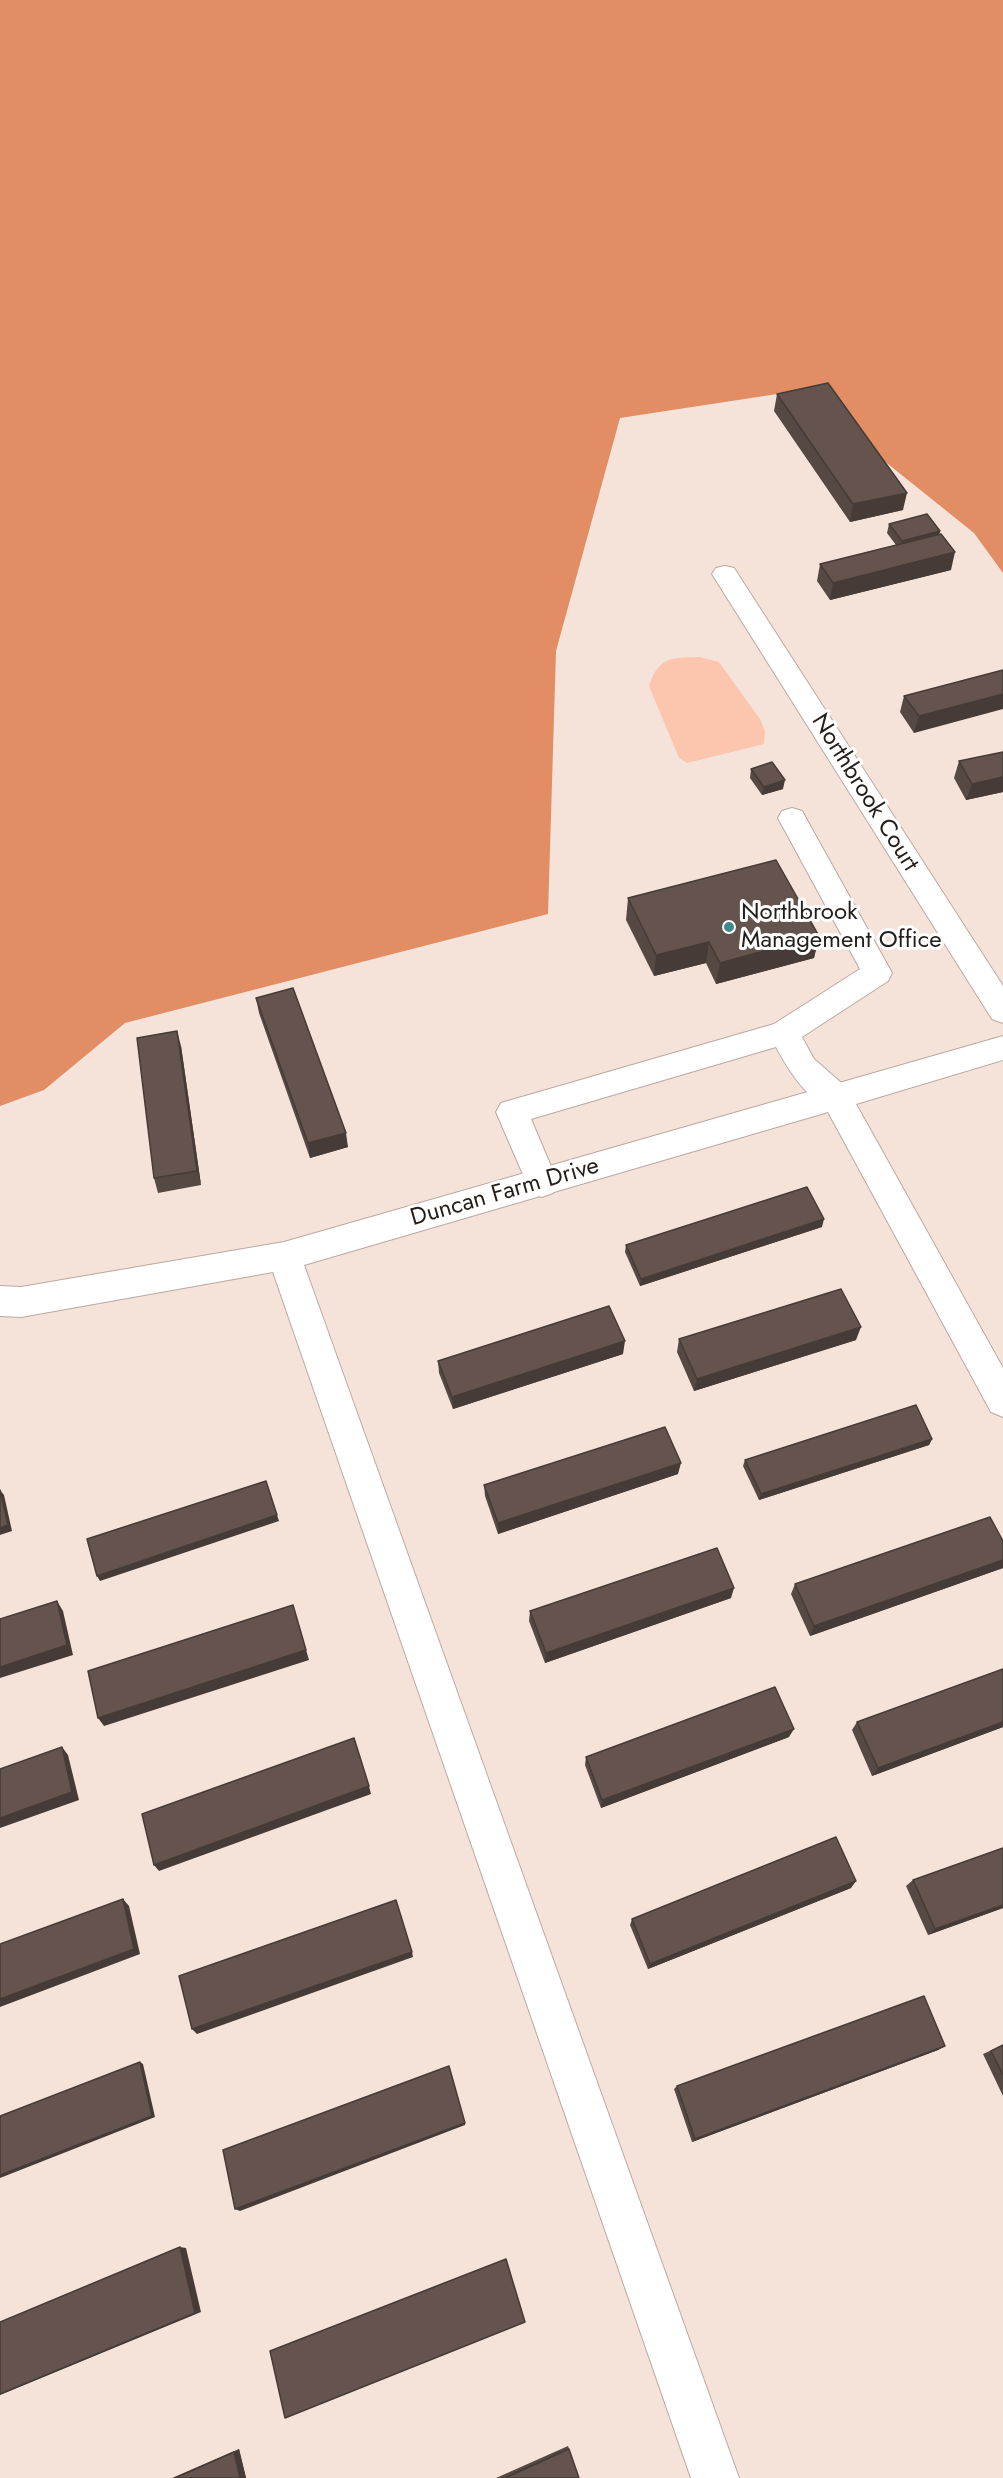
<!DOCTYPE html>
<html>
<head>
<meta charset="utf-8">
<style>
	body { margin:0 }
	canvas { display:block; background:#f5e3da }
</style>
</head>
<body>
<canvas width="1003" height="2478"></canvas>
<script>
const g = document.querySelector('canvas').getContext('2d');
g.lineJoin = 'round';
function paint(path, color) {
  g.fillStyle = color;
  g.fill(path, 'evenodd');
}
function stroke(path, color, width, dash) {
  g.strokeStyle = color;
  g.lineWidth = width;
  g.lineCap = dash ? 'butt' : 'round';
  g.setLineDash(dash || []);
  g.stroke(path);
}
function write(font, color, halo, rows, align = 'center') {
  g.font = font + ' Jost,sans-serif';
  g.lineWidth = 6;
  g.setLineDash([]);
  g.textBaseline = 'middle';
  g.strokeStyle = halo;
  g.fillStyle = color;
  for (const [text, x, y, turn = 0] of rows) {
    g.save();
    g.translate(x, y);
    g.rotate((+turn || 0) * Math.PI / 180);
    g.textAlign = isNaN(turn) ? turn : align;
    if (halo) g.strokeText(text, 0, 0);
    g.fillText(text, 0, 0);
    g.restore();
  }
}
const green = new Path2D(`
	M 700,657 L 719,662 L 760,719 L 765,731 L 764,744 L 687,763 L 679,758 L 649,686 C 659,656 671,658 700,657 Z`);
const forest = new Path2D(`
	M 0,0 L 1003,0 L 1003,573 L 974,533 L 797,391 L 620,418 L 556,651 L 548,914 L 125,1023 L 44,1090 L 0,1106 Z`);
const service = new Path2D(`
	M 792,808 L 802,811 L 892,973 L 888,981 L 802,1037 L 814,1059 L 846,1087 L 851,1096 L 846,1105 C 815,1116 789,1071 776,1047 L 531,1119 L 558,1183 L 553,1193 L 542,1197 L 531,1193 L 496,1112 L 501,1103 L 774,1024 L 860,969 L 778,818 L 782,811 Z`);
const minor = new Path2D(`
	M 725,566 L 734,568 L 1003,986 L 1003,1023 L 992,1019 L 712,574 L 716,568 Z
	M 1003,1036 L 1003,1060 L 856,1104 L 1003,1368 L 1003,1417 L 991,1412 L 828,1112 L 304,1265 L 739,2478 L 691,2478 L 273,1272 L 21,1317 L 0,1316 L 0,1286 L 21,1287 L 284,1242 Z`);
const wall = new Path2D(`
	M 777,394 L 903,510 L 850,522 L 774,411 Z
	M 889,524 L 940,531 L 939,534 L 951,570 L 830,600 L 817,581 L 820,564 L 896,545 L 887,533 Z
	M 1003,670 L 914,733 L 900,712 L 904,696 Z
	M 1003,752 L 1003,792 L 966,800 L 954,778 L 959,761 Z
	M 751,769 L 783,789 L 762,795 L 750,778 Z
	M 628,898 L 819,936 L 814,958 L 716,984 L 706,963 L 654,976 L 626,920 Z
	M 256,998 L 348,1147 L 310,1158 L 259,1013 Z
	M 181,1046 L 201,1185 L 158,1193 L 154,1178 Z
	M 822,1227 L 640,1286 L 625,1252 L 626,1245 Z
	M 679,1339 L 856,1340 L 694,1391 L 677,1352 Z
	M 623,1354 L 453,1409 L 439,1373 L 438,1361 Z
	M 932,1439 L 929,1445 L 759,1500 L 743,1466 L 745,1460 Z
	M 678,1474 L 498,1534 L 485,1496 L 484,1485 Z
	M 1003,1541 L 1003,1568 L 810,1636 L 791,1594 L 795,1584 Z
	M 731,1598 L 545,1663 L 529,1621 L 530,1611 Z
	M 1003,1669 L 1003,1727 L 872,1776 L 852,1730 L 857,1722 Z
	M 789,1737 L 601,1808 L 585,1765 L 586,1757 Z
	M 1003,1848 L 1003,1908 L 928,1935 L 906,1886 L 913,1880 Z
	M 851,1888 L 648,1969 L 630,1925 L 632,1919 Z
	M 1003,2045 L 1003,2096 L 983,2054 Z
	M 945,2046 L 938,2050 L 692,2142 L 674,2089 L 677,2086 Z
	M 568,2446 L 579,2478 L 496,2478 Z
	M 239,2449 L 246,2478 L 172,2478 Z`);
const shadedWall = new Path2D(`
	M 907,493 L 903,510 L 850,522 L 853,504 Z
	M 940,531 L 938,540 L 900,550 L 902,541 Z
	M 955,552 L 951,570 L 830,600 L 833,583 Z
	M 1003,694 L 1003,709 L 914,733 L 919,716 Z
	M 1003,777 L 1003,792 L 966,800 L 972,784 Z
	M 785,780 L 783,789 L 762,795 L 764,787 Z
	M 819,936 L 814,958 L 716,984 L 720,963 Z
	M 709,942 L 706,963 L 654,976 L 656,955 Z
	M 177,1031 L 181,1046 L 201,1185 L 197,1171 Z
	M 346,1133 L 348,1147 L 310,1158 L 308,1143 Z
	M 824,1219 L 822,1227 L 640,1286 L 641,1279 Z
	M 861,1327 L 856,1340 L 694,1391 L 697,1379 Z
	M 625,1341 L 623,1354 L 453,1409 L 452,1397 Z
	M 932,1439 L 929,1445 L 759,1500 L 761,1494 Z
	M 681,1463 L 678,1474 L 498,1534 L 498,1523 Z
	M 0,1490 L 4,1495 L 12,1531 L 0,1535 Z
	M 277,1515 L 279,1521 L 100,1581 L 97,1576 Z
	M 1003,1560 L 1003,1568 L 810,1636 L 814,1626 Z
	M 734,1588 L 731,1598 L 545,1663 L 546,1653 Z
	M 57,1601 L 63,1611 L 73,1655 L 0,1678 L 0,1667 Z
	M 293,1605 L 309,1660 L 104,1726 L 98,1718 Z
	M 1003,1722 L 1003,1727 L 872,1776 L 878,1768 Z
	M 794,1729 L 789,1737 L 601,1808 L 602,1800 Z
	M 62,1747 L 68,1755 L 79,1800 L 0,1828 L 0,1818 Z
	M 369,1786 L 371,1794 L 159,1871 L 154,1865 Z
	M 856,1881 L 851,1888 L 648,1969 L 650,1964 Z
	M 123,1899 L 129,1906 L 140,1954 L 0,2007 L 0,1999 Z
	M 1003,1905 L 1003,1908 L 928,1935 L 935,1929 Z
	M 412,1952 L 413,1957 L 197,2034 L 192,2029 Z
	M 945,2046 L 938,2050 L 692,2142 L 695,2139 Z
	M 140,2062 L 143,2064 L 155,2117 L 0,2178 L 0,2175 Z
	M 465,2123 L 465,2125 L 240,2211 L 235,2209 Z
	M 180,2247 L 186,2248 L 201,2312 L 0,2395 L 0,2394 Z
	M 239,2449 L 246,2478 L 240,2478 L 234,2452 Z`);
const building = new Path2D(`
	M 828,383 L 907,493 L 853,504 L 777,394 Z
	M 927,514 L 940,531 L 902,541 L 889,524 Z
	M 941,534 L 955,552 L 833,583 L 820,564 Z
	M 1003,670 L 1003,694 L 919,716 L 904,696 Z
	M 1003,752 L 1003,777 L 972,784 L 959,761 Z
	M 772,762 L 785,780 L 764,787 L 751,769 Z
	M 776,860 L 819,936 L 720,963 L 709,942 L 656,955 L 628,898 Z
	M 293,988 L 346,1133 L 308,1143 L 256,998 Z
	M 177,1031 L 197,1171 L 154,1178 L 137,1038 Z
	M 807,1187 L 824,1219 L 641,1279 L 626,1245 Z
	M 841,1289 L 861,1327 L 697,1379 L 679,1339 Z
	M 609,1306 L 625,1341 L 452,1397 L 438,1361 Z
	M 916,1405 L 932,1439 L 761,1494 L 745,1460 Z
	M 665,1427 L 681,1463 L 498,1523 L 484,1485 Z
	M 266,1481 L 277,1515 L 97,1576 L 87,1539 Z
	M 0,1490 L 8,1525 L 0,1528 Z
	M 990,1517 L 1003,1541 L 1003,1560 L 814,1626 L 795,1584 Z
	M 717,1548 L 734,1588 L 546,1653 L 530,1611 Z
	M 57,1601 L 67,1645 L 0,1667 L 0,1619 Z
	M 293,1605 L 306,1650 L 98,1718 L 88,1671 Z
	M 1003,1669 L 1003,1722 L 878,1768 L 857,1722 Z
	M 775,1687 L 794,1729 L 602,1800 L 586,1757 Z
	M 354,1738 L 369,1786 L 154,1865 L 142,1814 Z
	M 62,1747 L 72,1792 L 0,1818 L 0,1769 Z
	M 836,1837 L 856,1881 L 650,1964 L 632,1919 Z
	M 1003,1848 L 1003,1905 L 935,1929 L 913,1880 Z
	M 123,1899 L 134,1949 L 0,1999 L 0,1944 Z
	M 396,1900 L 412,1952 L 192,2029 L 179,1976 Z
	M 924,1996 L 945,2046 L 695,2139 L 677,2086 Z
	M 1003,2045 L 1003,2075 L 991,2051 Z
	M 140,2062 L 152,2116 L 0,2175 L 0,2116 Z
	M 449,2066 L 465,2123 L 235,2209 L 223,2150 Z
	M 180,2247 L 195,2313 L 0,2394 L 0,2322 Z
	M 506,2259 L 525,2322 L 285,2418 L 270,2351 Z
	M 569,2449 L 579,2478 L 505,2478 Z
	M 234,2452 L 240,2478 L 175,2478 Z`);
const markers = [
	[729,927,6,"#40898a"]
];
const streetNames = [
	["Northbrook Court",864,793,58],
	["Duncan Farm Drive",505,1193,-16]
];
const poiNames = [
	["Northbrook",741,913],
	["Management Office",741,941]
];
paint(green, '#fbc6ad');
paint(forest, '#e28d63');
stroke(service, '#baa9a1', 2);
stroke(minor, '#baa9a1', 2);
paint(service, '#fff');
paint(minor, '#fff');
paint(wall, '#564842');
paint(shadedWall, '#463b36');
paint(building, '#64544d');
stroke(building, '#463b36', 1.5);
for (const [x, y, r, color] of markers) {
  const dot = new Path2D();
  dot.arc(x, y, r, 0, 2 * Math.PI);
  g.fillStyle = color;
  g.fill(dot);
  stroke(dot, '#fff', 2);
}
write('24px', '#241e1a', '#fff', streetNames);
write('24px', '#241e1a', '#fff', poiNames, 'left');
</script>
</body>
</html>
